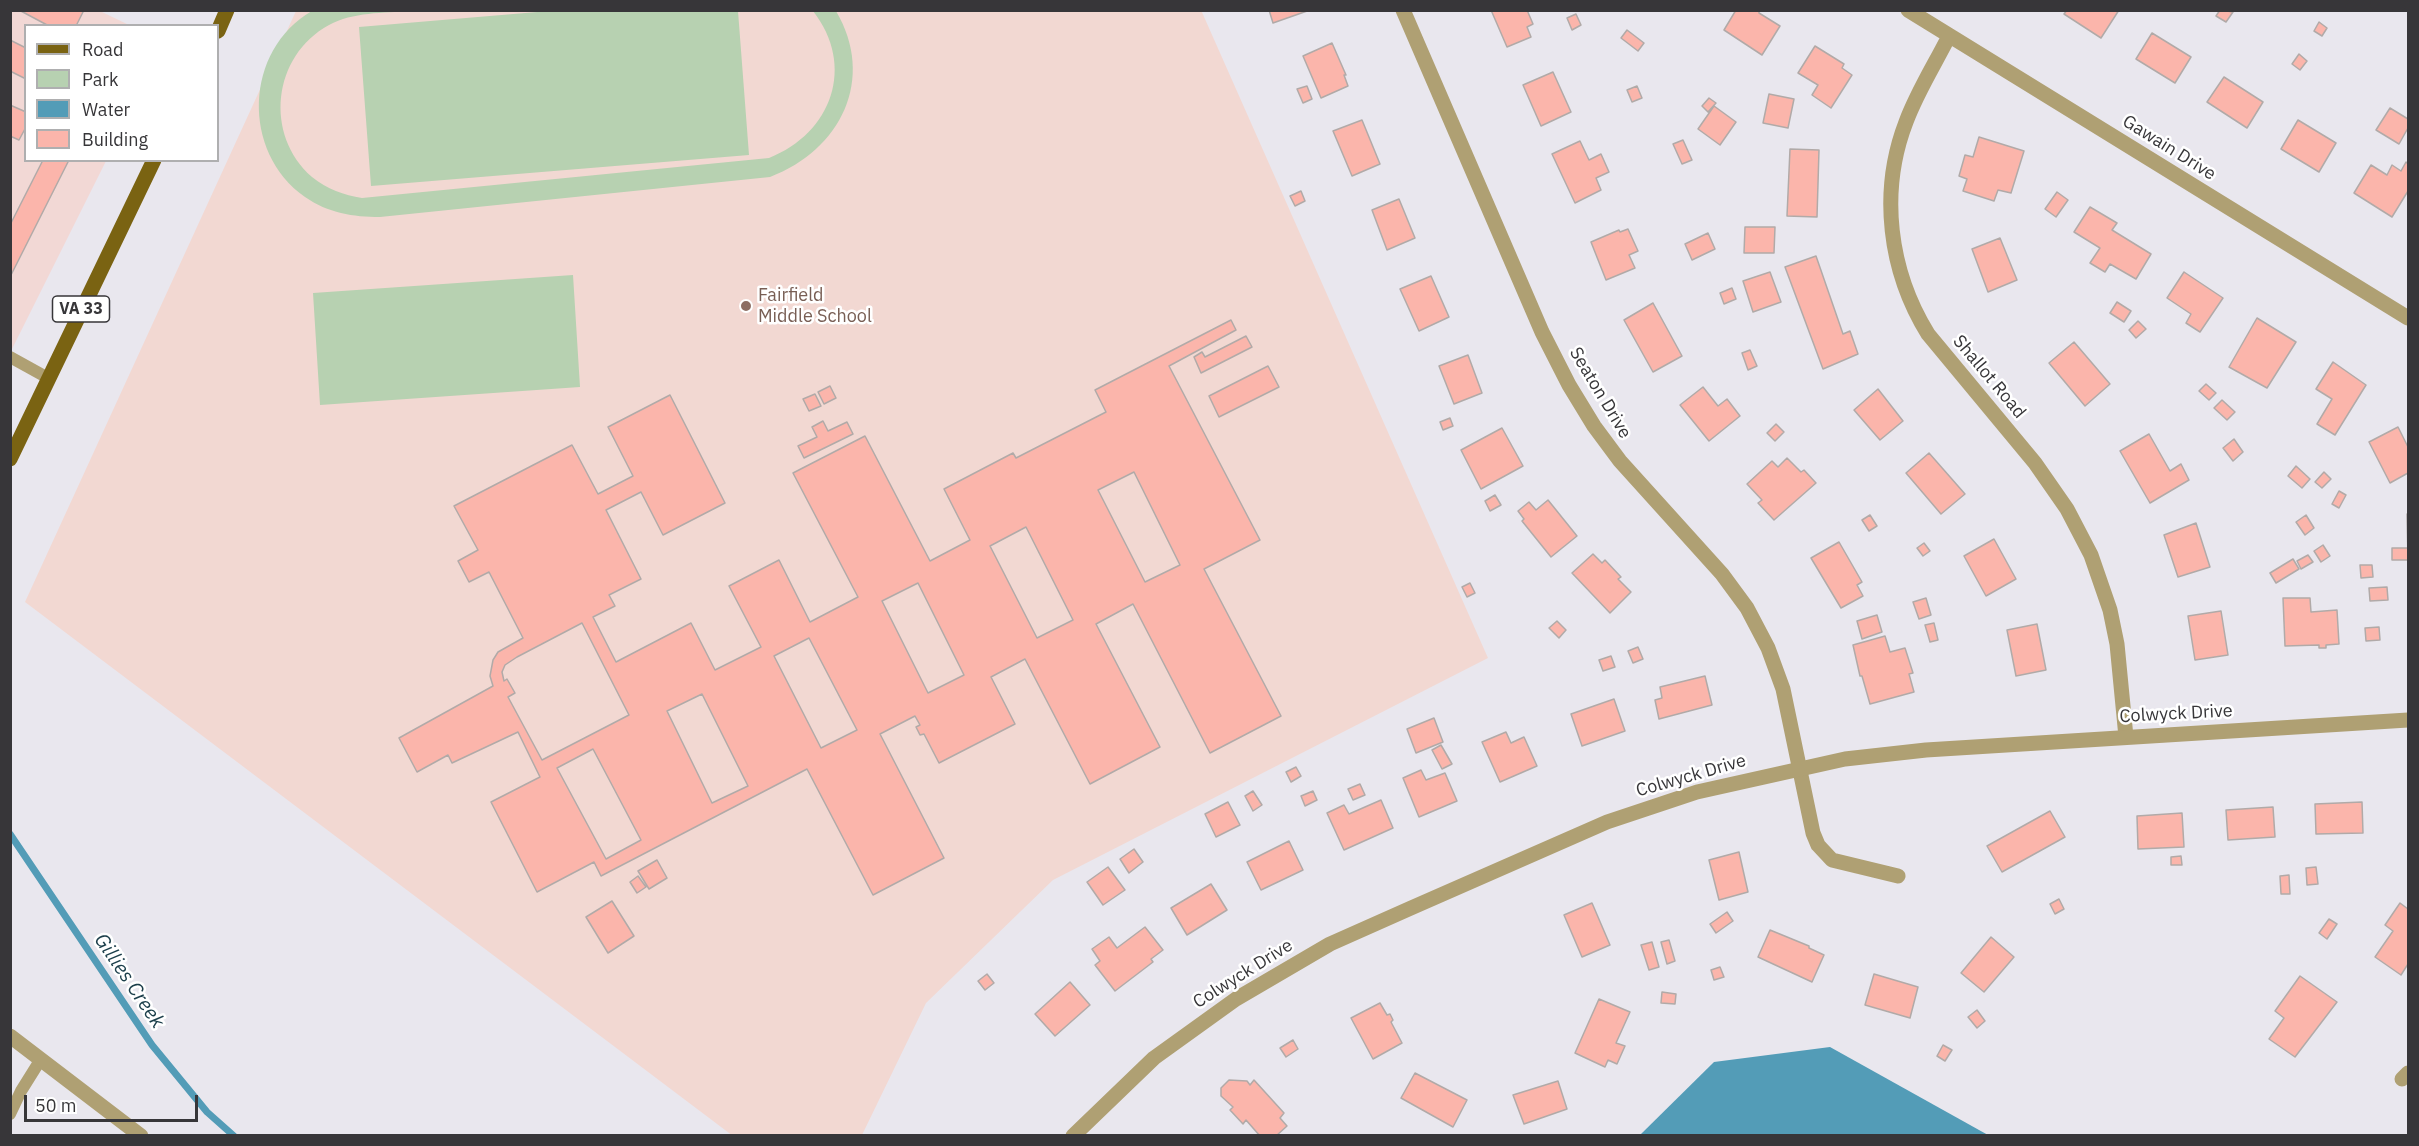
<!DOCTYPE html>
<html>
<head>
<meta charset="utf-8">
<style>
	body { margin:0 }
	#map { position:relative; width:2419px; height:1146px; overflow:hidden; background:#e9e7ee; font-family:"IBM Plex Sans",sans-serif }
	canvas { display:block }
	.frame { position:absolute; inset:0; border:12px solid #373639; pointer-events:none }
	.legend { position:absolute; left:24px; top:24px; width:195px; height:138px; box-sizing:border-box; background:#fff; border:2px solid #afafb0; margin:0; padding:8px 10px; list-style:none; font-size:18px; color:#373639 }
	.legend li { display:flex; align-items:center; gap:12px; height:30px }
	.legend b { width:30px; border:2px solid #afafb0 }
	.scale { position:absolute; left:24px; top:1095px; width:174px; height:27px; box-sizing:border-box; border:3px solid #373639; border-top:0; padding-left:8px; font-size:18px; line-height:21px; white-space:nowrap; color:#373639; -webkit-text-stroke:4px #fff; paint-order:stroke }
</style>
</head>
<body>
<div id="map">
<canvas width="2419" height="1146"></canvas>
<div class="frame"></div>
<ul class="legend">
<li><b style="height:8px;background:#7a6312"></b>Road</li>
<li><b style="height:16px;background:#b7d1b1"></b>Park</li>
<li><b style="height:16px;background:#539cb7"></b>Water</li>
<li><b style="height:16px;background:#fbb5ab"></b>Building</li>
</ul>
<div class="scale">50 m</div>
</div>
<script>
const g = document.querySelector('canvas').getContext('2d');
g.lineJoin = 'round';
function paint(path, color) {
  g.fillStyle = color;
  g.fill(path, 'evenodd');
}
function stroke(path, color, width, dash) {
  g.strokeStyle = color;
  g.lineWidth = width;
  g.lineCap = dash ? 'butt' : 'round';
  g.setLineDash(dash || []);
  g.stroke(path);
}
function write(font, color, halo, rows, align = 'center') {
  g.font = font + ' "IBM Plex Sans",sans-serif';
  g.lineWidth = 5;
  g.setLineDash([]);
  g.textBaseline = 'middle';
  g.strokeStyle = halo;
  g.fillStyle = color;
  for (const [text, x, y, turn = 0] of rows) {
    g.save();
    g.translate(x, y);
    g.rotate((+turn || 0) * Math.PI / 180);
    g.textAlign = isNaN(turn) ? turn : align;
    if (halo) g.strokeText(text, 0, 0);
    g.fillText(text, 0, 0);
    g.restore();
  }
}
const industrial = new Path2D(`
	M 11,11 L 100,11 L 129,25 L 26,26 L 26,160 L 106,161 L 11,351 Z`);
const education = new Path2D(`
	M 1201,10 L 1488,658 L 1053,880 L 926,1003 L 862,1135 L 733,1136 L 25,602 L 296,11 Z`);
const green = new Path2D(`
	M 561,10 L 738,11 L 749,155 L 371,186 L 359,27 Z
	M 312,11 L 410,11 C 383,13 353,12 329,25 C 272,56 264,135 312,177 C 327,189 344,195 362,198 L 769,158 C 832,133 856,66 813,11 L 836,11 C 876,79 841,150 770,177 L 380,217 C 353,217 328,213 305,197 C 241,152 244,50 312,11 Z
	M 573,275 L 580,387 L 320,405 L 313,293 Z`);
const water = new Path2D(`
	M 1830,1047 L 1988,1135 L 1640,1135 L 1714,1062 Z`);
const stream = new Path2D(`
	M 10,834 L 152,1045 L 207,1112 L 234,1136`);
const building = new Path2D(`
	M 19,10 L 81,10 L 83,12 L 76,26 L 49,26 Z
	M 1269,10 L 1310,10 L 1273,23 Z
	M 1491,10 L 1527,10 L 1533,24 L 1527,27 L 1531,37 L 1507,47 Z
	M 1736,10 L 1759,10 L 1759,13 L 1780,26 L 1762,55 L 1724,30 Z
	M 2067,10 L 2119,10 L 2101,38 L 2064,14 Z
	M 2220,10 L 2233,12 L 2226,22 L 2216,16 Z
	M 1576,14 L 1581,25 L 1572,30 L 1567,18 Z
	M 2319,22 L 2327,28 L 2322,36 L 2314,31 Z
	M 1627,30 L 1644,43 L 1638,51 L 1621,38 Z
	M 2152,33 L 2191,57 L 2175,83 L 2136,59 Z
	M 10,40 L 26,48 L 26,79 L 10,71 Z
	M 1332,43 L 1346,75 L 1344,75 L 1348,86 L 1321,98 L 1303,56 Z
	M 1815,46 L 1844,64 L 1842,68 L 1852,75 L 1831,108 L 1812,95 L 1818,85 L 1798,73 Z
	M 2299,54 L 2307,61 L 2300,70 L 2292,64 Z
	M 1553,72 L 1571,112 L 1541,126 L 1523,85 Z
	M 2224,77 L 2263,102 L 2247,128 L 2207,102 Z
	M 1307,86 L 1312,99 L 1303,103 L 1297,89 Z
	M 1637,86 L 1642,98 L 1632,102 L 1627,90 Z
	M 1769,94 L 1794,99 L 1788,128 L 1763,123 Z
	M 1709,98 L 1716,103 L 1708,112 L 1702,106 Z
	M 10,105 L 26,112 L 26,127 L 19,140 L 10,136 Z
	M 1714,106 L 1736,122 L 1720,145 L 1698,129 Z
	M 2390,108 L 2408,119 L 2408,128 L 2399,144 L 2376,130 Z
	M 1362,120 L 1380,164 L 1352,176 L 1333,131 Z
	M 2298,120 L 2336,143 L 2319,172 L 2281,149 Z
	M 1979,137 L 2024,151 L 2011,193 L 1998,190 L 1994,201 L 1963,191 L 1967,179 L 1959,176 L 1965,155 L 1973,157 Z
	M 1683,140 L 1692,160 L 1682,164 L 1673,144 Z
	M 1580,141 L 1589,160 L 1601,154 L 1609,172 L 1596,178 L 1601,190 L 1575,203 L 1552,154 Z
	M 1790,149 L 1819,150 L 1817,217 L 1787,216 Z
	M 43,160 L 69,160 L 10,277 L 10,225 Z
	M 2406,162 L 2408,164 L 2408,191 L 2392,217 L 2354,193 L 2371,165 L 2387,175 L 2392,165 L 2401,171 Z
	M 1301,191 L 1305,201 L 1295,206 L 1290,196 Z
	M 2057,192 L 2068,200 L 2056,217 L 2045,209 Z
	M 1399,199 L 1415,238 L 1387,250 L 1372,210 Z
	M 2090,207 L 2117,223 L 2112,230 L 2151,254 L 2136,279 L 2110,264 L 2105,272 L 2090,263 L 2100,248 L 2074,232 Z
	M 1745,227 L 1775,227 L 1774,253 L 1744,253 Z
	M 1628,229 L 1638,251 L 1629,255 L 1635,268 L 1606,280 L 1591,242 L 1619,230 L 1620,232 Z
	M 1708,233 L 1715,249 L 1692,260 L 1685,244 Z
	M 2000,238 L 2017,280 L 1988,292 L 1972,249 Z
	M 1816,256 L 1843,334 L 1850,331 L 1858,354 L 1823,369 L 1785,267 Z
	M 1770,272 L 1781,302 L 1753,312 L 1743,281 Z
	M 2184,272 L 2223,298 L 2200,332 L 2186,323 L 2191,314 L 2167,298 Z
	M 1431,276 L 1449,317 L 1419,331 L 1400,289 Z
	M 1732,288 L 1736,299 L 1724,304 L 1720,293 Z
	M 2117,302 L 2131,311 L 2124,322 L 2110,313 Z
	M 1653,303 L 1682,356 L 1653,372 L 1624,320 Z
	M 2257,318 L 2296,342 L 2267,388 L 2229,367 Z
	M 1231,320 L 1236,330 L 1169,366 L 1260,540 L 1204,569 L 1281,716 L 1210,753 L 1133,604 L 1096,624 L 1160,747 L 1090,784 L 1025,659 L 991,677 L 1015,724 L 939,763 L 924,734 L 920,735 L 916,727 L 920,725 L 915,716 L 880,734 L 944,858 L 873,895 L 807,769 L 601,876 L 594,862 L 537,892 L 491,802 L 540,777 L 518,732 L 452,763 L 448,755 L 417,772 L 399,738 L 493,686 L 490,676 L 493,660 L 498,652 L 523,638 L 489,572 L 469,582 L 458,561 L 478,550 L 454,506 L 572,445 L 598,494 L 633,476 L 608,427 L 670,395 L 725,503 L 663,535 L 641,492 L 606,510 L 641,579 L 609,595 L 615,606 L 593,617 L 616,662 L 691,623 L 715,670 L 761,647 L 729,586 L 779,560 L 810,622 L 858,597 L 793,473 L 865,436 L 930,561 L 970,540 L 944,489 L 1013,453 L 1016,458 L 1106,412 L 1095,390 ZM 1134,472 L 1180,565 L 1145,582 L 1098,490 ZM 1026,527 L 1073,620 L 1037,638 L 990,546 ZM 918,583 L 964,675 L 928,693 L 882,601 ZM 582,623 L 629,715 L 542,760 L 508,697 L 515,693 L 507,679 L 504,681 L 502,672 L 505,665 L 517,657 ZM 809,638 L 857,730 L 821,748 L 774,656 ZM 702,694 L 748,786 L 712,803 L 667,711 ZM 593,749 L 641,840 L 606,859 L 557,768 Z
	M 2138,321 L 2146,329 L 2136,338 L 2129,330 Z
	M 1246,336 L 1252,347 L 1201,373 L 1194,357 L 1202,352 L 1205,357 Z
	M 2074,342 L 2110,384 L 2085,406 L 2049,363 Z
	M 1750,350 L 1757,366 L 1748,370 L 1742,353 Z
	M 1468,355 L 1482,393 L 1454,404 L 1439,366 Z
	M 2333,362 L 2366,385 L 2335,435 L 2317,424 L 2332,399 L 2316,389 Z
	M 1268,366 L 1279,387 L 1219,417 L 1209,396 Z
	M 2206,384 L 2216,393 L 2209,400 L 2199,391 Z
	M 830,386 L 836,398 L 824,404 L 818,392 Z
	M 1703,387 L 1718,406 L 1727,399 L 1740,416 L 1709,441 L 1680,405 Z
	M 1878,389 L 1903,421 L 1880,440 L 1854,410 Z
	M 815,394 L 821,406 L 809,411 L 803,399 Z
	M 2222,400 L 2235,412 L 2227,420 L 2214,408 Z
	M 1450,418 L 1453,426 L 1443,430 L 1440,422 Z
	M 823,421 L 828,431 L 847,422 L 853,434 L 804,458 L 798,446 L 817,437 L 812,427 Z
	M 1776,424 L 1784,432 L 1775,441 L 1767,433 Z
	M 2398,427 L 2408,447 L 2408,473 L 2390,483 L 2369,442 Z
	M 1502,428 L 1523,466 L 1481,489 L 1461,450 Z
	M 2149,434 L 2170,471 L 2181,464 L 2189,480 L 2150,503 L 2120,451 Z
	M 2234,439 L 2243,452 L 2233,461 L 2223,448 Z
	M 1929,453 L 1965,494 L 1941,514 L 1906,473 Z
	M 1787,458 L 1801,472 L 1804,470 L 1816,483 L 1774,520 L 1758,503 L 1762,500 L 1747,484 L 1772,461 L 1778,467 Z
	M 2296,466 L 2310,479 L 2302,488 L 2288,476 Z
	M 2324,472 L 2331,479 L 2322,488 L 2315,482 Z
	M 2339,491 L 2346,495 L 2339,508 L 2332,504 Z
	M 1495,495 L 1501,505 L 1490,511 L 1485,501 Z
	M 1548,500 L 1577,536 L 1551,557 L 1522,521 L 1524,519 L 1518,511 L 1529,502 L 1536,510 Z
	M 2407,514 L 2408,560 L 2392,560 L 2392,548 L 2408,548 Z
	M 1870,515 L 1877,526 L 1869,531 L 1862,520 Z
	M 2306,515 L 2314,528 L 2305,535 L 2296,522 Z
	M 2196,523 L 2210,567 L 2178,577 L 2164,535 Z
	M 1994,539 L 2016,579 L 1986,596 L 1964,556 Z
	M 1839,542 L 1862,582 L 1857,585 L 1863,596 L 1841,608 L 1811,558 Z
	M 1924,543 L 1930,551 L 1923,556 L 1917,548 Z
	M 2323,545 L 2330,556 L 2321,562 L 2314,551 Z
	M 1593,554 L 1602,563 L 1605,560 L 1621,577 L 1618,579 L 1631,592 L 1610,613 L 1572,573 Z
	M 2308,555 L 2313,562 L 2301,569 L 2297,561 Z
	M 2293,559 L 2299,569 L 2276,583 L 2270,573 Z
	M 2360,565 L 2372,565 L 2373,577 L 2361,578 Z
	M 1470,583 L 1475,593 L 1467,597 L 1462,587 Z
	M 2387,587 L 2388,600 L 2370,601 L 2369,588 Z
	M 1926,598 L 1931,615 L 1919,619 L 1913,602 Z
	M 2283,598 L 2310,598 L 2311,612 L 2337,610 L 2339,644 L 2326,645 L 2326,648 L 2319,648 L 2319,645 L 2285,646 Z
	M 2221,611 L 2228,655 L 2195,660 L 2188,616 Z
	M 1877,615 L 1882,632 L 1862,639 L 1857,621 Z
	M 1557,621 L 1566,630 L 1559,638 L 1549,628 Z
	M 1934,623 L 1938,640 L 1930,642 L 1925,625 Z
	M 2037,624 L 2046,670 L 2016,676 L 2007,630 Z
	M 2379,627 L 2380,640 L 2366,641 L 2365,628 Z
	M 1885,636 L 1890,652 L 1905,648 L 1913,673 L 1909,674 L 1914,692 L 1870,704 L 1862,676 L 1860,676 L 1853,645 Z
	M 1638,647 L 1643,659 L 1633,663 L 1628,651 Z
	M 1611,656 L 1615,667 L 1603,671 L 1599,660 Z
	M 1705,676 L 1712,705 L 1659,719 L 1655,700 L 1662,698 L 1660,687 Z
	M 1614,699 L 1625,731 L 1582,746 L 1571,714 Z
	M 1434,718 L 1443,742 L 1416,753 L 1407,729 Z
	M 1506,732 L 1511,743 L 1524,737 L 1537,766 L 1500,782 L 1482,742 Z
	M 1441,745 L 1452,764 L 1442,769 L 1432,750 Z
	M 1296,767 L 1301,776 L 1291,782 L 1286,772 Z
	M 1421,770 L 1426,780 L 1445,773 L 1457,801 L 1419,817 L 1403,778 Z
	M 1360,784 L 1365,795 L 1353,800 L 1348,789 Z
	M 1253,791 L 1262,805 L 1253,811 L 1245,796 Z
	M 1313,791 L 1317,800 L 1305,806 L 1301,796 Z
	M 1381,800 L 1393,828 L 1344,850 L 1327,813 L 1344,805 L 1349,814 Z
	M 1228,802 L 1240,825 L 1216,837 L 1205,814 Z
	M 2362,802 L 2363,833 L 2316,834 L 2315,804 Z
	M 2273,807 L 2275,837 L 2228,840 L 2226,810 Z
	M 2050,811 L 2065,837 L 2002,872 L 1987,846 Z
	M 2182,813 L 2184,847 L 2138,849 L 2137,816 Z
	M 1289,841 L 1303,870 L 1261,890 L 1247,862 Z
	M 1134,849 L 1143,862 L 1129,873 L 1120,859 Z
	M 1739,852 L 1748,892 L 1719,900 L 1709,860 Z
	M 2181,856 L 2182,865 L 2171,865 L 2171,857 Z
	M 657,860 L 667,878 L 649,889 L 638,871 Z
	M 1108,867 L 1125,890 L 1103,905 L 1087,882 Z
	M 2316,867 L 2318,884 L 2307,885 L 2306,868 Z
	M 2289,875 L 2290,894 L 2281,894 L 2280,876 Z
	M 638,876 L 646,887 L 637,893 L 630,882 Z
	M 1211,884 L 1227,910 L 1187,935 L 1171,908 Z
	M 2059,899 L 2064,909 L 2055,914 L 2050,904 Z
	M 612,901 L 634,936 L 608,953 L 586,917 Z
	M 1592,903 L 1610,945 L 1582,957 L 1564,915 Z
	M 2400,903 L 2408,909 L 2408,964 L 2401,975 L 2375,957 L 2393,931 L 2385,925 Z
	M 1727,912 L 1733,921 L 1716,933 L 1710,924 Z
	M 2329,919 L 2337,924 L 2327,939 L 2319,933 Z
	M 1145,927 L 1163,950 L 1151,959 L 1153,962 L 1115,991 L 1095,965 L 1100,961 L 1092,949 L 1109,937 L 1117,948 Z
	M 1770,930 L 1809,946 L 1809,948 L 1824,955 L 1812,982 L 1758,957 Z
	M 1991,937 L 2014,957 L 1984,992 L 1961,973 Z
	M 1669,940 L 1675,961 L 1667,964 L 1661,942 Z
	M 1652,942 L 1659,967 L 1649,970 L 1641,945 Z
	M 1720,967 L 1724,977 L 1714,980 L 1711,970 Z
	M 987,974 L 994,983 L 985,990 L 978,981 Z
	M 1874,974 L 1918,987 L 1910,1018 L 1865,1005 Z
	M 2300,976 L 2337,1002 L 2295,1057 L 2269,1039 L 2284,1018 L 2275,1011 Z
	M 1070,982 L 1090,1005 L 1055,1036 L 1035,1014 Z
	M 1662,992 L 1676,994 L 1675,1004 L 1661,1003 Z
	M 1599,999 L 1630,1012 L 1616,1043 L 1625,1046 L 1617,1064 L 1608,1060 L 1605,1067 L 1575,1053 Z
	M 1380,1003 L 1387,1015 L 1390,1014 L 1393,1020 L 1391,1022 L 1402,1043 L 1373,1059 L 1351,1018 Z
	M 1977,1010 L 1985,1021 L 1977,1028 L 1968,1017 Z
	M 1293,1040 L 1298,1049 L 1286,1057 L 1280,1048 Z
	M 1943,1045 L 1952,1050 L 1945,1061 L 1937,1056 Z
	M 1415,1073 L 1467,1100 L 1453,1127 L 1401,1098 Z
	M 1229,1080 L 1247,1081 L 1250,1085 L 1254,1080 L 1284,1113 L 1280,1118 L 1287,1126 L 1276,1136 L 1260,1136 L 1246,1120 L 1243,1124 L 1230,1110 L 1233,1107 L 1221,1096 L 1221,1088 Z
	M 1558,1081 L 1567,1109 L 1524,1124 L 1513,1095 Z`);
const service = new Path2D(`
	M 10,357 L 48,378
	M 10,1114 L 21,1091 L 41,1059`);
const minor = new Path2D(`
	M 1403,10 L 1542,332 L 1569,385 L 1594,426 L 1620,461 L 1722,574 L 1747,608 L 1768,648 L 1783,689 L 1813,833 L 1818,845 L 1832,860 L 1898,876
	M 1908,10 L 2408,318
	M 1949,36 C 1935,64 1917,92 1906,122 C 1879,192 1889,271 1928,334 L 2035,463 L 2067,509 L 2091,555 L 2110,610 L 2117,644 L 2126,737
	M 10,1036 L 141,1136
	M 2402,1079 L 2408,1073`);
const tertiary = new Path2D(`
	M 1073,1136 L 1154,1058 L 1236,999 L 1330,944 L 1411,908 L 1607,822 L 1697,792 L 1845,759 L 1926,750 L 2408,720`);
const primary = new Path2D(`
	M 218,31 L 227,10
	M 10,459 L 154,160`);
const markers = [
	[746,306,6,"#8d6e63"]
];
const shields = [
	[81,309,57]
];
const shieldNames = [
	["VA 33",81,309]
];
const streetNames = [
	["Gawain Drive",2169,148,32],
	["Shallot Road",1989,377,50],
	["Seaton Drive",1600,393,59],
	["Colwyck Drive",2176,714,-3],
	["Colwyck Drive",1691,776,-16],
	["Colwyck Drive",1243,974,-32]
];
const educationNames = [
	["Fairfield",758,296],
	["Middle School",758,317]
];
const waterNames = [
	["Gillies Creek",129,981,56]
];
paint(industrial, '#f2d8d5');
paint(education, '#f2d8d2');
paint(green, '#b7d1b1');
paint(water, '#539cb7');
stroke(stream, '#539cb7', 7);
paint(building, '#fbb5ab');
stroke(building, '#b1aaa8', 1.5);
stroke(service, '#afa073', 12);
stroke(minor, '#afa073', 15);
stroke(tertiary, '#afa073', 15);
stroke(primary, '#7a6312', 15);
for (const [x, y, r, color] of markers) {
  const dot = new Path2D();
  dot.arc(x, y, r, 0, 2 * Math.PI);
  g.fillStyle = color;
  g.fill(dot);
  stroke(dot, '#fff', 2);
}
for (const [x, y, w] of shields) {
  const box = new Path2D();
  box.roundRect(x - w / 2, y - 13, w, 26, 4.5);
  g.fillStyle = '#fff';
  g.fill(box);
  stroke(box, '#373639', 1.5);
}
write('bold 16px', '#373639', null, shieldNames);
write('18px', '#373639', '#fff', streetNames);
write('18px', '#785e54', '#fff', educationNames, 'left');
write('italic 20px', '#1b3e4a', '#fff', waterNames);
</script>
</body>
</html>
